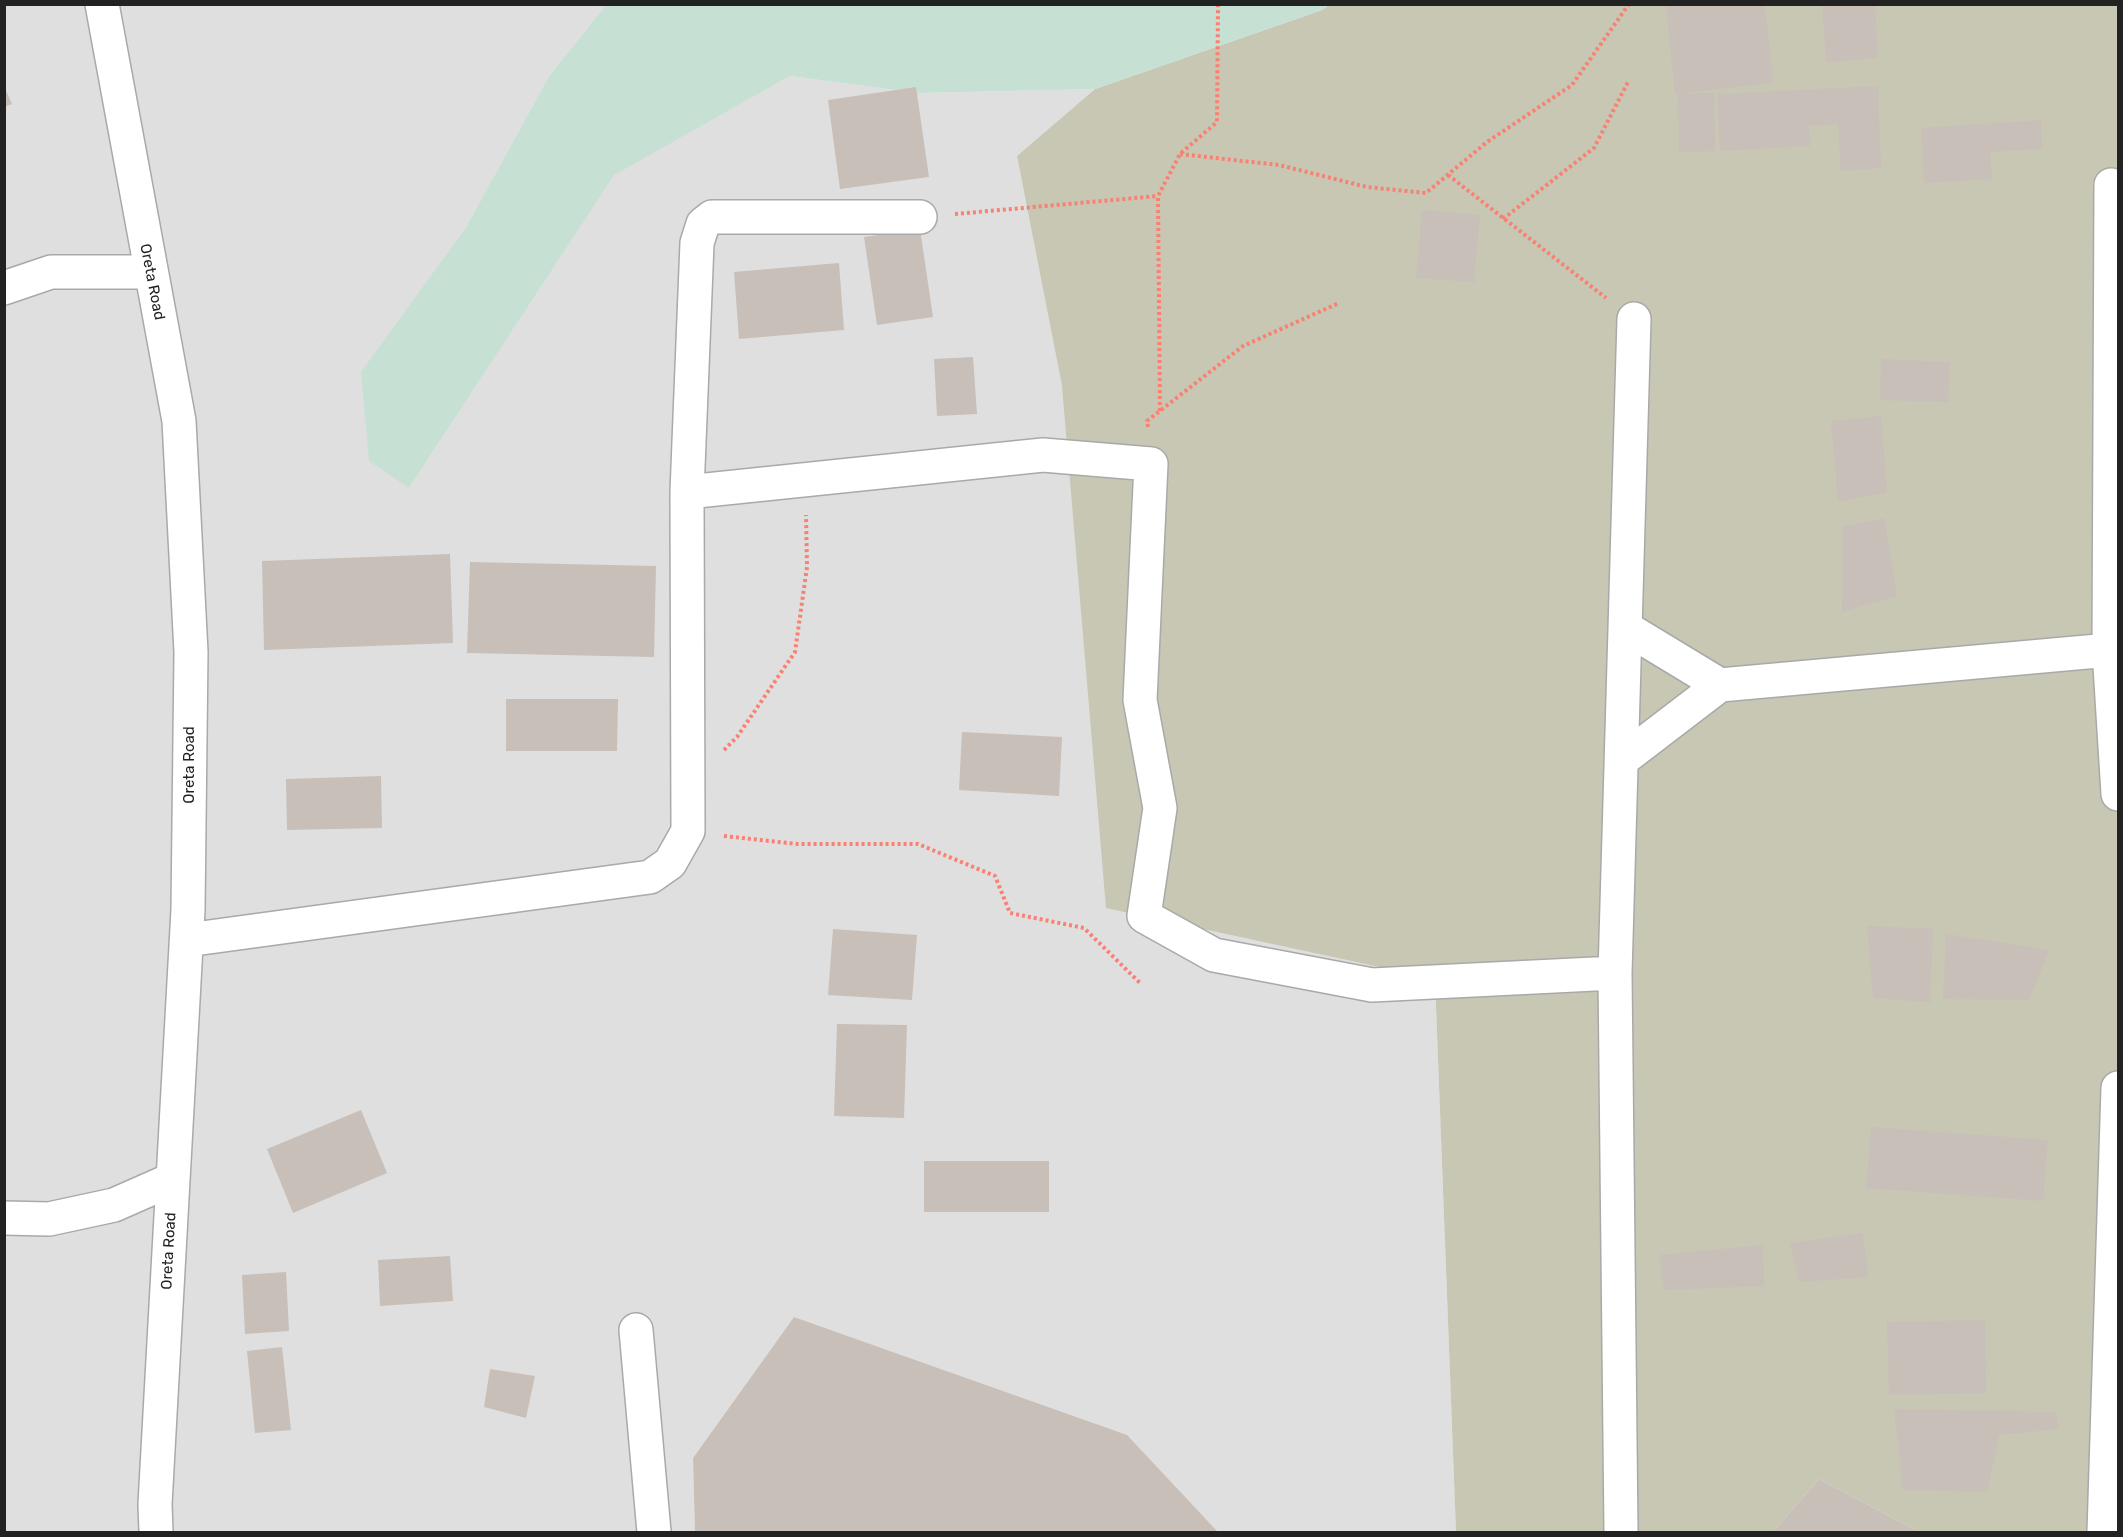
<!DOCTYPE html>
<html>
<head>
<meta charset="utf-8">
<style>
	body { margin:0 }
	#map { position:relative; width:2123px; height:1537px; overflow:hidden; background:#f2efe9; font-family:Rubik,sans-serif }
	canvas { display:block }
	.frame { position:absolute; inset:0; border:6px solid #222; pointer-events:none }
</style>
</head>
<body>
<div id="map">
<canvas width="2123" height="1537"></canvas>
<div class="frame"></div>
</div>
<script>
const g = document.querySelector('canvas').getContext('2d');
g.lineJoin = 'round';
function paint(path, color) {
  g.fillStyle = color;
  g.fill(path, 'evenodd');
}
function stroke(path, color, width, dash) {
  g.strokeStyle = color;
  g.lineWidth = width;
  g.lineCap = dash ? 'butt' : 'round';
  g.setLineDash(dash || []);
  g.stroke(path);
}
function write(font, color, halo, rows, align = 'center') {
  g.font = font + ' Rubik,sans-serif';
  g.lineWidth = 4.5;
  g.setLineDash([]);
  g.textBaseline = 'middle';
  g.strokeStyle = halo;
  g.fillStyle = color;
  for (const [text, x, y, turn = 0] of rows) {
    g.save();
    g.translate(x, y);
    g.rotate((+turn || 0) * Math.PI / 180);
    g.textAlign = isNaN(turn) ? turn : align;
    if (halo) g.strokeText(text, 0, 0);
    g.fillText(text, 0, 0);
    g.restore();
  }
}
const residential = new Path2D(`
	M 5,5 L 606,5 L 549,76 L 465,229 L 409,488 L 614,174 L 790,76 L 919,93 L 1095,89 L 1017,156 L 1062,386 L 1435,979 L 1456,1532 L 1218,1532 L 1126,1435 L 794,1317 L 693,1458 L 695,1532 L 5,1532 Z`);
const construction = new Path2D(`
	M 1329,5 L 2118,5 L 2118,1532 L 1919,1532 L 1819,1479 L 1773,1532 L 1456,1532 L 1435,979 L 1106,908 L 1062,386 L 1017,156 L 1095,89 L 1322,10 Z`);
const wetland = new Path2D(`
	M 606,5 L 1329,5 L 1322,10 L 1095,89 L 919,93 L 790,76 L 614,175 L 409,488 L 369,461 L 361,372 L 465,229 L 549,76 Z`);
const building = new Path2D(`
	M 1765,4 L 1773,83 L 1675,94 L 1666,5 Z
	M 1822,4 L 1875,4 L 1878,58 L 1826,62 Z
	M 4,86 L 12,104 L 4,107 Z
	M 1878,86 L 1881,168 L 1841,171 L 1838,124 L 1809,126 L 1810,146 L 1720,151 L 1717,94 Z
	M 916,87 L 929,177 L 840,189 L 828,100 Z
	M 1714,93 L 1715,151 L 1679,152 L 1678,94 Z
	M 2041,120 L 2042,149 L 1990,152 L 1992,179 L 1924,183 L 1921,128 Z
	M 1422,210 L 1480,215 L 1474,282 L 1416,278 Z
	M 920,229 L 933,317 L 877,325 L 864,237 Z
	M 839,263 L 844,330 L 739,339 L 734,272 Z
	M 973,357 L 977,414 L 937,416 L 934,359 Z
	M 1881,359 L 1950,362 L 1948,402 L 1880,400 Z
	M 1881,416 L 1887,492 L 1838,502 L 1831,421 Z
	M 1884,518 L 1897,596 L 1842,612 L 1843,527 Z
	M 450,554 L 453,643 L 264,650 L 262,561 Z
	M 470,562 L 656,566 L 654,657 L 467,653 Z
	M 506,699 L 618,699 L 617,751 L 506,751 Z
	M 962,732 L 1062,737 L 1059,796 L 959,790 Z
	M 381,776 L 382,828 L 287,830 L 286,779 Z
	M 1867,926 L 1933,929 L 1930,1002 L 1873,998 Z
	M 833,929 L 917,935 L 912,1000 L 828,995 Z
	M 1946,934 L 2049,950 L 2029,1000 L 1943,999 Z
	M 837,1024 L 907,1025 L 904,1118 L 834,1116 Z
	M 361,1110 L 387,1173 L 293,1213 L 267,1149 Z
	M 1871,1127 L 2048,1140 L 2043,1201 L 1866,1188 Z
	M 924,1161 L 1049,1161 L 1049,1212 L 924,1212 Z
	M 1863,1233 L 1868,1277 L 1799,1282 L 1790,1243 Z
	M 1763,1245 L 1764,1286 L 1664,1290 L 1660,1255 Z
	M 450,1256 L 453,1301 L 380,1306 L 378,1260 Z
	M 286,1272 L 289,1331 L 245,1334 L 242,1275 Z
	M 794,1317 L 1127,1435 L 1218,1532 L 695,1532 L 693,1458 Z
	M 1985,1320 L 1986,1393 L 1889,1395 L 1887,1322 Z
	M 282,1347 L 291,1430 L 255,1433 L 247,1351 Z
	M 490,1369 L 535,1376 L 526,1418 L 484,1407 Z
	M 1894,1409 L 2056,1412 L 2059,1429 L 1999,1435 L 1987,1492 L 1903,1490 Z
	M 1819,1479 L 1919,1532 L 1773,1532 Z`);
const path = new Path2D(`
	M 1180,154 L 1279,165 L 1367,187 L 1426,193 L 1487,142 L 1572,85 L 1629,4
	M 1448,175 L 1606,298
	M 955,214 L 1158,196
	M 1503,219 L 1594,148 L 1629,80
	M 1160,411 L 1158,196 L 1180,154 L 1217,122 L 1218,4
	M 1148,427 L 1147,421 L 1243,346 L 1339,303
	M 724,750 L 737,737 L 795,652 L 807,567 L 806,515
	M 724,836 L 797,844 L 918,844 L 995,876 L 1010,913 L 1084,928 L 1140,983`);
const minor = new Path2D(`
	M 102,4 L 179,421 L 191,652 L 188,910 L 155,1504 L 156,1532
	M 2111,185 L 2109,650 L 2118,794
	M 4,288 L 51,272 L 150,272
	M 687,492 L 1043,455 L 1151,464 L 1140,700 L 1160,808 L 1144,916 L 1214,955 L 1372,985 L 1615,973
	M 1626,628 L 1720,685 L 2109,650
	M 1622,760 L 1720,685
	M 187,940 L 650,877 L 670,863 L 688,831 L 687,492 L 697,243 L 703,224 L 712,217 L 920,217
	M 4,1218 L 49,1219 L 114,1205 L 173,1179
	M 636,1330 L 654,1532
	M 1621,1532 L 1615,973 L 1634,319
	M 2104,1532 L 2118,1088`);
const streetNames = [
	["Oreta Road",152,282,79],
	["Oreta Road",190,765,-90],
	["Oreta Road",169,1251,-87]
];
paint(residential, '#e0dfdf');
paint(construction, '#c7c7b4');
paint(wetland, '#c6e0d4');
paint(building, '#c7bfb8');
stroke(minor, '#a9a9a9', 36);
stroke(path, '#fa8072', 4, [3, 3]);
stroke(minor, '#fff', 33);
write('15px', '#222', '#fff', streetNames);
</script>
</body>
</html>
